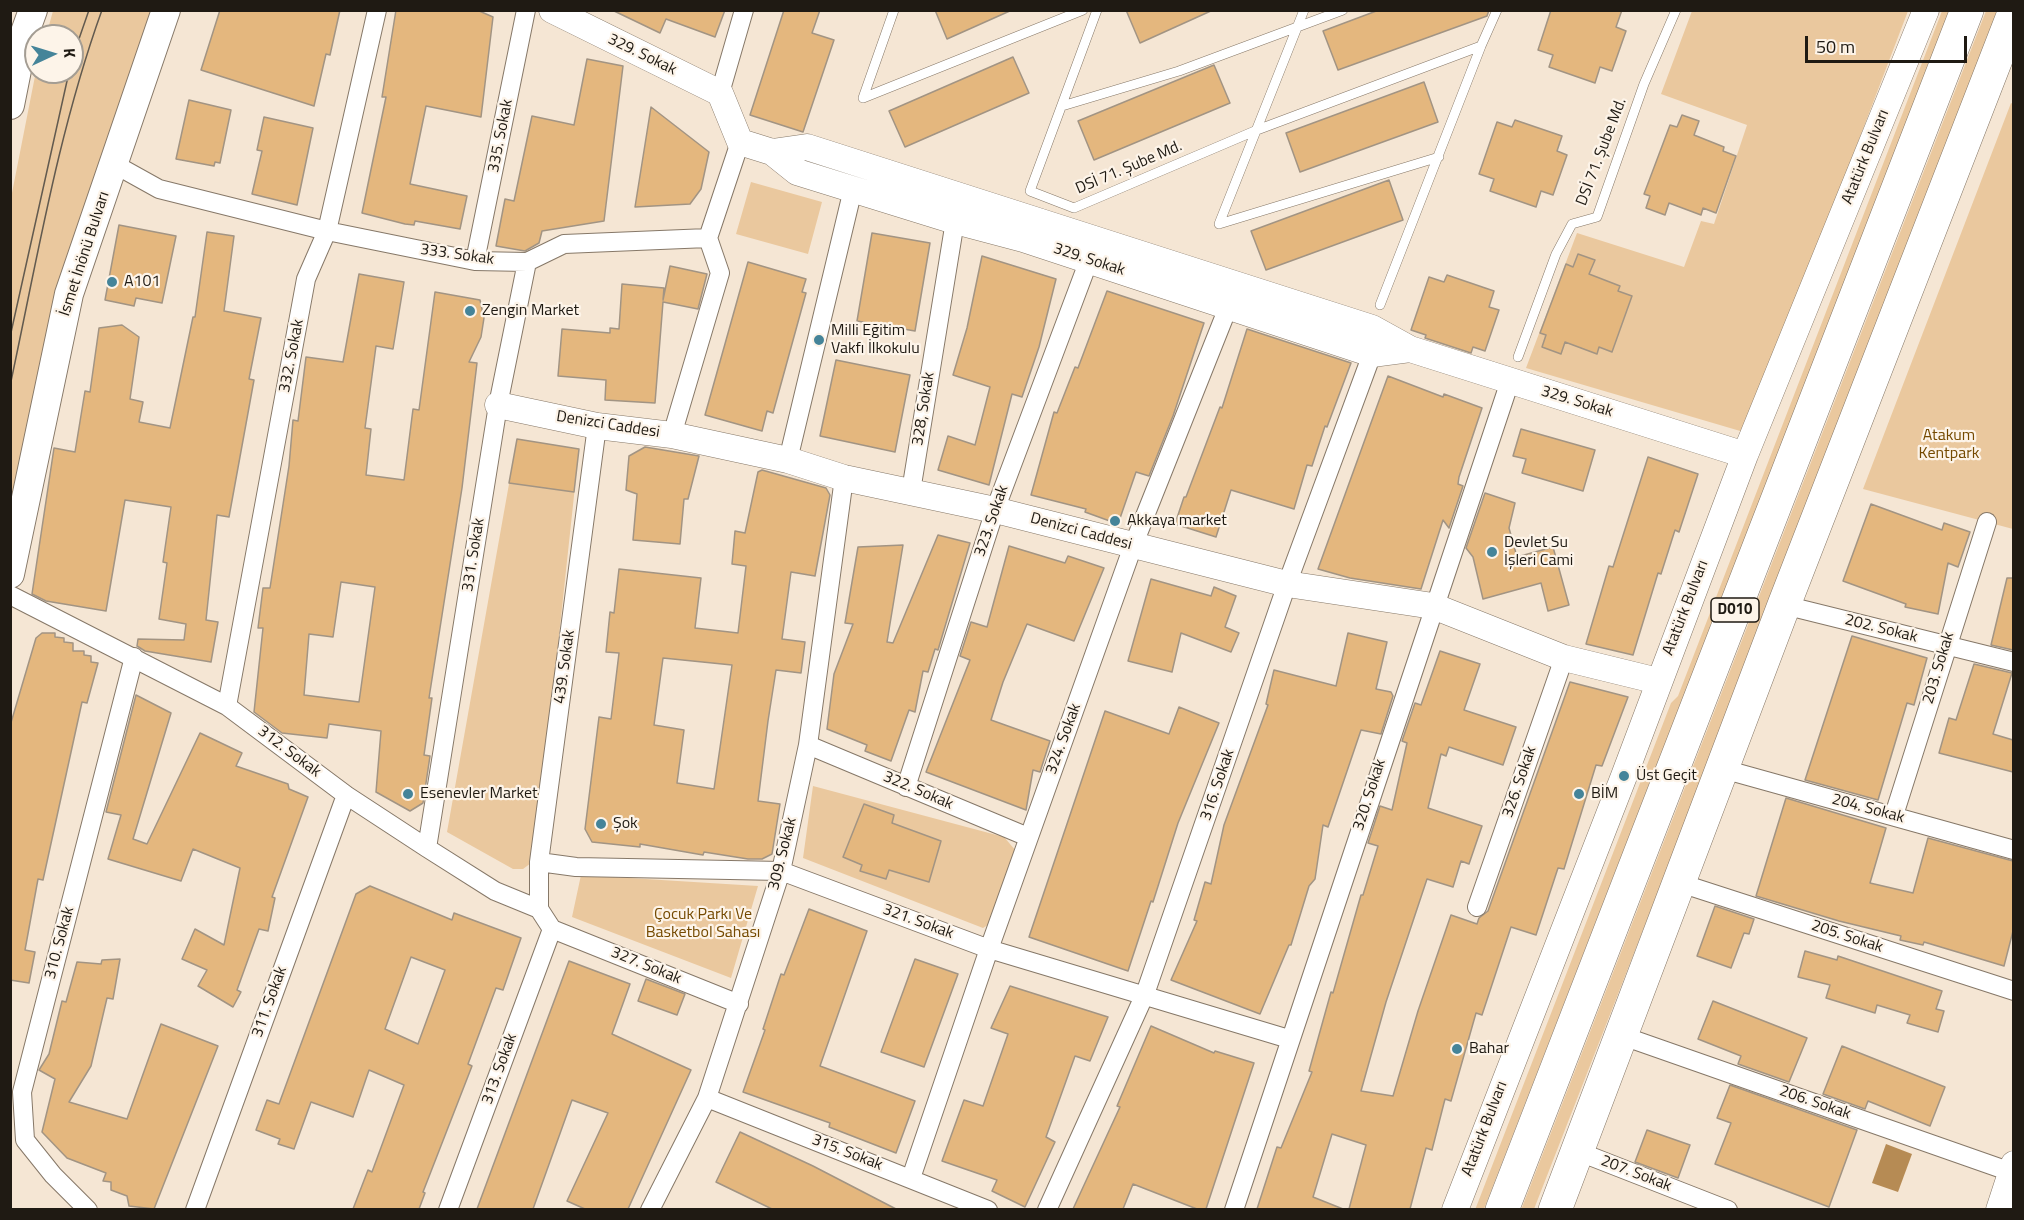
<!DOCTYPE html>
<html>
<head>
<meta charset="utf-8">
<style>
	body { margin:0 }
	#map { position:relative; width:2024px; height:1220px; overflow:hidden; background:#f5e6d4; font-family:"Titillium Web",sans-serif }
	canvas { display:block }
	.frame { position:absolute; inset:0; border:12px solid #1f1a13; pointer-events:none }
	.north { position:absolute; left:24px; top:24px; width:60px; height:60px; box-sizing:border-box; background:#fdf4e9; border:2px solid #a49d93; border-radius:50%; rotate:86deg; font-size:16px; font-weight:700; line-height:24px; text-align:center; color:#1f1a13 }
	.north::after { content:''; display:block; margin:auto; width:21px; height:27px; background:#458499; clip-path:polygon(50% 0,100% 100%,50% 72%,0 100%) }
	.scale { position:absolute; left:1805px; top:36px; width:162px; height:27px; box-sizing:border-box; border:3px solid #1f1a13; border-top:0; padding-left:8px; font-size:18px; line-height:21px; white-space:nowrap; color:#1f1a13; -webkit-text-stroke:4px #fdf4e9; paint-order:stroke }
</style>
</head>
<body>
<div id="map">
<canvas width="2024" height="1220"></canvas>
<div class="frame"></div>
<div class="north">K</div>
<div class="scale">50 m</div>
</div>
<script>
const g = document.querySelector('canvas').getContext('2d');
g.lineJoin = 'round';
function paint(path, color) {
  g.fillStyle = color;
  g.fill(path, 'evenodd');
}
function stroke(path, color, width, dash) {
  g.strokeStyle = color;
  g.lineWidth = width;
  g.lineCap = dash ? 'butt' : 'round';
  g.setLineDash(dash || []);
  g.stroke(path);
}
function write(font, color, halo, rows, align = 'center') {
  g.font = font + ' "Titillium Web",sans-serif';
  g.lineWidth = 4.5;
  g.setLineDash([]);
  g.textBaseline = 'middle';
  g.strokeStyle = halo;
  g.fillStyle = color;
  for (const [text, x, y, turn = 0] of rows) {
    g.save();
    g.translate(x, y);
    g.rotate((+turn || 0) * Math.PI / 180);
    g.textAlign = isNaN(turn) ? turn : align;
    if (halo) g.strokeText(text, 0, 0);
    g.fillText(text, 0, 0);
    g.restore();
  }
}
const green = new Path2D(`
	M 53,11 L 163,11 L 11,541 L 11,198 L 36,71 L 72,72 L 72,36 L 46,36 Z
	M 1692,11 L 1908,11 L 1747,433 L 1526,368 L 1577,233 L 1684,267 L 1701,221 L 1714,224 L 1747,125 L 1661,94 Z
	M 1942,11 L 1950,11 L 1484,1209 L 1475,1210 L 1671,703 L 1678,696 Z
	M 1986,11 L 2002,11 L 1534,1209 L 1521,1210 Z
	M 2011,103 L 2013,104 L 2013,529 L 1863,489 Z
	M 751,182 L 822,202 L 808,254 L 736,234 Z
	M 517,439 L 579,449 L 535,860 L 523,869 L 513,869 L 447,832 Z
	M 813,786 L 1004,837 L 1016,851 L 991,923 L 983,928 L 803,858 Z
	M 581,875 L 758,886 L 731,978 L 572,917 Z`);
const water = new Path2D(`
	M 1886,1144 L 1912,1154 L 1898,1192 L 1872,1183 Z`);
const building = new Path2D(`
	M 220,10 L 340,10 L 330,55 L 326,54 L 314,106 L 201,70 Z
	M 396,10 L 477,10 L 493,17 L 481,117 L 426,106 L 410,184 L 467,196 L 460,229 L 415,221 L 414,225 L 405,224 L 362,213 L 386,97 L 382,97 Z
	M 612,10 L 725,10 L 715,37 L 666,19 L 660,33 Z
	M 784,10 L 820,10 L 812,33 L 834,40 L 803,132 L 750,115 Z
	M 935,10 L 1012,10 L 947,39 Z
	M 1126,10 L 1213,10 L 1140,43 Z
	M 1379,10 L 1489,10 L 1487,16 L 1338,70 L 1323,31 Z
	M 1551,10 L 1622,10 L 1616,27 L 1626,31 L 1612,71 L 1600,67 L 1595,83 L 1549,67 L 1553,55 L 1538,50 Z
	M 1013,57 L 1029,93 L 905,147 L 889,111 Z
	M 587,59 L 623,66 L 604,221 L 542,231 L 539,243 L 525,251 L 496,246 L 505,199 L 514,201 L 532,116 L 574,125 Z
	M 1214,65 L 1230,103 L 1094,160 L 1078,121 Z
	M 1424,82 L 1438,122 L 1300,172 L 1286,133 Z
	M 189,100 L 231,110 L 220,163 L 215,162 L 214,166 L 176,159 Z
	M 651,107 L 709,152 L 701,189 L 690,204 L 635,207 Z
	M 1682,115 L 1699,121 L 1694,135 L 1724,147 L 1723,151 L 1736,156 L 1716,213 L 1703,208 L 1701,215 L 1669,203 L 1665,215 L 1646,208 L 1650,196 L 1644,194 L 1670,125 L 1677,127 Z
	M 264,117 L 313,128 L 297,205 L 252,194 L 262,151 L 257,150 Z
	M 1515,120 L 1562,136 L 1557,151 L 1567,155 L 1553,195 L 1541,191 L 1536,207 L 1490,191 L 1494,179 L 1479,174 L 1497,122 L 1512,127 Z
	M 1389,180 L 1403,220 L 1266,270 L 1251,231 Z
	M 119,225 L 176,236 L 162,303 L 136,298 L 134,306 L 105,300 Z
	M 207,232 L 234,236 L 224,311 L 261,318 L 249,379 L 254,380 L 229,517 L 217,515 L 206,620 L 218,622 L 211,662 L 145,651 L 137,646 L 138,639 L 184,640 L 186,624 L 159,619 L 167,563 L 163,562 L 171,507 L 125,500 L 106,611 L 46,601 L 32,594 L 54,448 L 75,452 L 85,391 L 90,392 L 99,328 L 122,325 L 139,337 L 130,399 L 143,402 L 139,422 L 170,428 L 193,317 L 195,317 Z
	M 872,233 L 930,243 L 915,331 L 857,321 Z
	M 1578,254 L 1595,260 L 1589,274 L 1620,286 L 1618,291 L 1632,296 L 1612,352 L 1599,347 L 1597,354 L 1565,342 L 1561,354 L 1542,347 L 1546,335 L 1540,333 L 1566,264 L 1573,267 Z
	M 982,256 L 1056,279 L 1039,347 L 1022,397 L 1012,394 L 989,485 L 938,470 L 948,436 L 975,445 L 990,387 L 953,375 L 967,328 Z
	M 748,262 L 806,279 L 802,292 L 806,293 L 773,413 L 767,411 L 762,431 L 705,415 Z
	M 670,266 L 707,274 L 698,309 L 663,302 L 655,403 L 605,400 L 606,380 L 558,376 L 562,329 L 610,333 L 610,328 L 619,329 L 622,284 L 664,288 L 663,300 Z
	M 359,274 L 404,282 L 393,349 L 376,346 L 365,428 L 371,429 L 366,475 L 404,480 L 413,409 L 419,410 L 435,292 L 480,300 L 484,318 L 481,337 L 469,362 L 477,363 L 462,488 L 429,698 L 432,698 L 424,755 L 430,756 L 423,803 L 410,811 L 376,792 L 381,731 L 329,724 L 327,738 L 282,733 L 254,712 L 263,628 L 258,628 L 263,588 L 270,588 L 289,466 L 293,420 L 298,421 L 306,357 L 343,362 ZM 341,582 L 375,587 L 359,702 L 304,695 L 309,634 L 333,637 Z
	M 1447,275 L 1494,291 L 1489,307 L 1499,310 L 1485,351 L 1473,347 L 1471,353 L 1425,338 L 1426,335 L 1411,330 L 1429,277 L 1444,282 Z
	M 1107,291 L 1204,323 L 1173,416 L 1149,476 L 1136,472 L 1118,524 L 1085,512 L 1086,509 L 1031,495 L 1054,412 L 1057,413 L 1075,367 L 1078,368 Z
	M 1247,329 L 1351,363 L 1327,427 L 1325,426 L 1312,466 L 1307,465 L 1294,509 L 1231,490 L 1216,537 L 1175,524 L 1184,497 L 1186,497 L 1220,407 L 1222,408 Z
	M 836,360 L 910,375 L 895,452 L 820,436 Z
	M 1388,376 L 1443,397 L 1444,394 L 1482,408 L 1459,477 L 1458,484 L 1463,486 L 1449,528 L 1443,520 L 1421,589 L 1350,578 L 1318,569 Z
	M 1521,429 L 1595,450 L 1583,491 L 1522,473 L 1526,459 L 1513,456 Z
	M 517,439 L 579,449 L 574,492 L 509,483 Z
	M 645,447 L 699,456 L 688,499 L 684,499 L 680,544 L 633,540 L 637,494 L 626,490 L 629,456 Z
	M 1648,457 L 1698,474 L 1679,532 L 1675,530 L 1661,574 L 1658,573 L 1633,655 L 1586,644 L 1609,566 L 1613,567 Z
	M 762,470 L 826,488 L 830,495 L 815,576 L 791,572 L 782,639 L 805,642 L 801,673 L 776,670 L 768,721 L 758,801 L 780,804 L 772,854 L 762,859 L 748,859 L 704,852 L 703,855 L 640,844 L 640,847 L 592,842 L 585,829 L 599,717 L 611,719 L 619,653 L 606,652 L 610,612 L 614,613 L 619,569 L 701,578 L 695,628 L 738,633 L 746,566 L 732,564 L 735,531 L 745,533 L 758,472 ZM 663,658 L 732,665 L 714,789 L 677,783 L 684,730 L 654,725 Z
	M 1485,493 L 1515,503 L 1509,528 L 1517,557 L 1553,547 L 1569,605 L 1548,611 L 1541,583 L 1483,599 L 1473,557 L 1466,548 Z
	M 1871,504 L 1942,530 L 1944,523 L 1970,532 L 1958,567 L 1948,563 L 1938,614 L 1905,607 L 1906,604 L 1843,581 Z
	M 938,535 L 970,543 L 938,650 L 935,649 L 928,672 L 923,671 L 915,712 L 909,710 L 891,761 L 865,751 L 867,745 L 827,729 L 834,674 L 853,624 L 845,623 L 858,547 L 903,545 L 887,642 L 893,643 Z
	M 1009,546 L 1065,563 L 1068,556 L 1104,568 L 1074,641 L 1027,624 L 1003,682 L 991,720 L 1050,741 L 1040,772 L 1033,770 L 1026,810 L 926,772 L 970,660 L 960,656 L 971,622 L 987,627 Z
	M 2007,578 L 2013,578 L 2013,650 L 1991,645 Z
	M 1151,579 L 1211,596 L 1214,587 L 1236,596 L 1225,627 L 1239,633 L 1231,652 L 1181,633 L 1172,672 L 1128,661 Z
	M 42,633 L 55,633 L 55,637 L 64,638 L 64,642 L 73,643 L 73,651 L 84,651 L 84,655 L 91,656 L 91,662 L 98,663 L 87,703 L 82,702 L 43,880 L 38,879 L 25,950 L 35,952 L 29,983 L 10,980 L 10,726 L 36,638 Z
	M 1348,633 L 1387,642 L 1376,689 L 1391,692 L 1393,696 L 1381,734 L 1361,730 L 1328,827 L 1323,825 L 1315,879 L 1309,886 L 1291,945 L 1289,945 L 1260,1014 L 1171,980 L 1197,921 L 1194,920 L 1205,882 L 1211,884 L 1224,825 L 1268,705 L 1266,704 L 1274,670 L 1336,686 Z
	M 1852,636 L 1927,658 L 1914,705 L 1907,703 L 1878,800 L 1805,780 Z
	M 1440,651 L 1480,664 L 1464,710 L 1516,727 L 1503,765 L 1449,747 L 1446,756 L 1441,754 L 1428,808 L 1482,826 L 1469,864 L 1461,861 L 1453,887 L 1427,879 L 1386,1002 L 1361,1091 L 1393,1096 L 1418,1011 L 1451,915 L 1477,924 L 1479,918 L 1488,911 L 1570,682 L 1628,697 L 1602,766 L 1596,765 L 1564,869 L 1558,868 L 1536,935 L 1511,927 L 1482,1015 L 1476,1013 L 1451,1101 L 1445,1099 L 1432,1150 L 1426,1148 L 1410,1209 L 1349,1209 L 1366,1145 L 1332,1134 L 1313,1197 L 1343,1209 L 1257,1209 L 1277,1147 L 1281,1148 L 1312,1072 L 1309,1071 L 1331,992 L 1333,993 L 1361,895 L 1363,895 L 1378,846 L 1368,843 L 1380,806 L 1392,810 L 1407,743 L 1402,741 L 1415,703 L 1421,705 Z
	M 1974,664 L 2012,673 L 1993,734 L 2013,740 L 2013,772 L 1939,753 L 1949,718 L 1956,720 Z
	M 136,695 L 171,713 L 133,839 L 147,844 L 200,733 L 242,753 L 236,766 L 288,784 L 289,789 L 308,797 L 272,897 L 275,898 L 268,931 L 259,929 L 237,990 L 241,992 L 233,1007 L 198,986 L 207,970 L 182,959 L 195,929 L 224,945 L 240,868 L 193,849 L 181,881 L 108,859 L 121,815 L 106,812 Z
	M 1179,707 L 1219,723 L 1178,823 L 1153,902 L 1151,901 L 1128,971 L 1029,937 L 1105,711 L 1169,734 Z
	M 1786,798 L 1886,828 L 1870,883 L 1913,893 L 1928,838 L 2013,861 L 2013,931 L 2004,966 L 1924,942 L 1923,945 L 1900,940 L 1901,936 L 1839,921 L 1756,896 Z
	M 864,804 L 894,815 L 892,823 L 941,841 L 929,882 L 889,870 L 886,879 L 860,871 L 862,865 L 843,857 Z
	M 370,886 L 452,920 L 454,913 L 521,938 L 503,990 L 496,988 L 468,1064 L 472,1066 L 423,1192 L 425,1193 L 419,1209 L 353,1209 L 368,1170 L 372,1172 L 404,1085 L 369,1070 L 353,1117 L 311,1102 L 294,1149 L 278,1144 L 280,1139 L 256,1130 L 267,1100 L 279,1104 L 356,894 ZM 411,957 L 445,970 L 418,1044 L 385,1029 Z
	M 1715,906 L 1754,919 L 1749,934 L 1744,933 L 1731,968 L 1697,956 Z
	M 809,909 L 867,931 L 820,1066 L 915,1101 L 896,1153 L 829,1127 L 830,1123 L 743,1092 L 765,1030 L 763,1029 L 781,974 L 784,975 Z
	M 1805,951 L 1837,960 L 1838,956 L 1942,991 L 1936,1009 L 1944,1011 L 1938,1032 L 1907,1023 L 1910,1015 L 1877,1005 L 1875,1013 L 1826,998 L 1830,985 L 1798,977 Z
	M 120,959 L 113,999 L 107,998 L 91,1066 L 69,1102 L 127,1119 L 161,1024 L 218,1046 L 154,1209 L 129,1206 L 127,1196 L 111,1190 L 111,1182 L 103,1181 L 106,1173 L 67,1158 L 42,1132 L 55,1079 L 39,1070 L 49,1054 L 62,1001 L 66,1002 L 77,962 L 101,964 L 102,960 Z
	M 915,959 L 958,974 L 924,1067 L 881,1052 Z
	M 569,961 L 630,984 L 612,1034 L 691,1070 L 628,1209 L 585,1209 L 567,1201 L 608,1113 L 572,1100 L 533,1209 L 477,1209 Z
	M 646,979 L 685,994 L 677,1015 L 638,1001 Z
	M 1010,986 L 1108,1017 L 1090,1061 L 1075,1056 L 1046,1137 L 1055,1142 L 1025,1207 L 992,1191 L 997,1180 L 942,1161 L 964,1100 L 983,1106 L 1008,1034 L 991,1028 Z
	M 1713,1001 L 1807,1038 L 1789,1082 L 1738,1064 L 1741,1056 L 1698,1039 Z
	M 1151,1026 L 1214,1053 L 1215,1051 L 1254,1063 L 1206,1209 L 1197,1209 L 1133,1184 L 1123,1209 L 1073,1209 L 1120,1107 L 1117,1106 Z
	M 1842,1046 L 1945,1087 L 1930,1126 L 1868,1101 L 1865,1109 L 1823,1094 Z
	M 1730,1085 L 1857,1130 L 1829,1207 L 1715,1164 L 1731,1123 L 1717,1118 Z
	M 1647,1130 L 1690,1145 L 1678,1178 L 1635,1162 Z
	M 740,1132 L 813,1166 L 896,1209 L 772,1209 L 716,1182 Z`);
const lane = new Path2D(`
	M 1097,10 L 1030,191 L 1074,208 L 1257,130 L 1481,46
	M 863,98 L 1083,10
	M 863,98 L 894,10
	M 1062,106 L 1179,71 L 1343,10
	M 1219,224 L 1439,157
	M 1219,224 L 1304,10
	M 1380,305 L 1481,46 L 1497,10
	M 1518,357 L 1556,254 L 1572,224 L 1597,217 L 1644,84 L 1676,10`);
const street = new Path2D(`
	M 720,93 L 744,10
	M 114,164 L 159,189 L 327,231 L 475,261 L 527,262 L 564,244 L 708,238 L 740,142
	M 475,261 L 526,10
	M 672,435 L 720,273 L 708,238
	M 788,460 L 853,189
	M 911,491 L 955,221
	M 10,595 L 227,706 L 346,795 L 427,848 L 495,891 L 539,909 L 552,929
	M 1784,605 L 2014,662
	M 227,706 L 306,279 L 327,231 L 377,10
	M 808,745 L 1028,837
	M 1723,769 L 2014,850
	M 906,787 L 995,510 L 1089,260
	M 1894,815 L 1987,522
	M 427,848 L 498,405 L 527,262
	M 539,862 L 576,867 L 781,871 L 989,949 L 1289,1039
	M 1680,883 L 2014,991
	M 1477,907 L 1564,658
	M 539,909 L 539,862 L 597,426
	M 552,929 L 739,1004
	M 1620,1035 L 2011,1172
	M 707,1098 L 988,1210
	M 1577,1151 L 1728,1210
	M 911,1178 L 989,949 L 1133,546 L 1229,305
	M 88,1210 L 53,1175 L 25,1140 L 22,1092 L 134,657
	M 195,1210 L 346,795
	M 448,1210 L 552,929
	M 650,1210 L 707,1098 L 781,871 L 808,745 L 844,478
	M 1047,1210 L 1145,994 L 1287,584 L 1372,354
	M 1234,1210 L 1510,381`);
const secondary = new Path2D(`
	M 552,10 L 720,93 L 740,142 L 772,152 L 797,172 L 955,221 L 1023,239 L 1372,354 L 1410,349
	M 772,152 L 807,147 L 1372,328 L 1410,349 L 1745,455
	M 498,405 L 597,426 L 672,435 L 788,460 L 844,478 L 995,510 L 1287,584 L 1433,606 L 1564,658 L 1658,681
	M 1455,1210 L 1624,776 L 1745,455 L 1926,10
	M 1999,1210 L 2014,1164`);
const primary = new Path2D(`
	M 10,105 L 24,35 L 33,10
	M 10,574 L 69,294 L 166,10`);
const highway = new Path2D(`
	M 1502,1210 L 1967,10
	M 1555,1210 L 1784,605 L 2014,13`);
const tram = new Path2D(`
	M 72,59 L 89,10
	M 10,337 L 69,72
	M 10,386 C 37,260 58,132 102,10`);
const markers = [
	[112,282,6,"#458499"],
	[470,311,6,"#458499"],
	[819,340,6,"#458499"],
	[1115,521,6,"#458499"],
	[1492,552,6,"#458499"],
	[1624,776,6,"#458499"],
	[408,794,6,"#458499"],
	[1579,794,6,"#458499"],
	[601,824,6,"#458499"],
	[1457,1049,6,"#458499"]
];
const shields = [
	[1735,610,48]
];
const shieldNames = [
	["D010",1735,610]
];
const streetNames = [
	["329. Sokak",642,55,26],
	["335. Sokak",501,136,-79],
	["DSİ 71. Şube Md.",1602,152,-69],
	["Atatürk Bulvarı",1866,157,-68],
	["DSİ 71. Şube Md.",1129,168,-23],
	["İsmet İnönü Bulvarı",85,254,-72],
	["333. Sokak",457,255,8],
	["329. Sokak",1089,260,18],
	["332. Sokak",292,356,-79],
	["329. Sokak",1577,402,17],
	["328, Sokak",924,409,-81],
	["Denizci Caddesi",608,425,9],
	["323. Sokak",992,521,-71],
	["Denizci Caddesi",1081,532,15],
	["331. Sokak",474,555,-81],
	["Atatürk Bulvarı",1686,608,-69],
	["202. Sokak",1881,629,14],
	["439. Sokak",565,667,-82],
	["203. Sokak",1939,668,-73],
	["324. Sokak",1064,739,-70],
	["312. Sokak",289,752,37],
	["326. Sokak",1520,782,-71],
	["316. Sokak",1218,785,-71],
	["322. Sokak",918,791,23],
	["320. Sokak",1370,795,-72],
	["204. Sokak",1868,809,15],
	["309. Sokak",783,854,-76],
	["321. Sokak",918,922,20],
	["205. Sokak",1847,937,18],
	["310. Sokak",60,943,-75],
	["327. Sokak",646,966,22],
	["311. Sokak",270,1002,-70],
	["313. Sokak",500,1069,-70],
	["206. Sokak",1815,1103,19],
	["Atatürk Bulvarı",1485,1129,-69],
	["315. Sokak",847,1153,21],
	["207. Sokak",1636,1174,21]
];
const poiNames = [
	["A101",124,282],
	["Zengin Market",482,311],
	["Milli Eğitim",831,331],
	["Vakfı İlkokulu",831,349],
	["Akkaya market",1127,521],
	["Devlet Su",1504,543],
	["İşleri Cami",1504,561],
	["Üst Geçit",1636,776],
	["Esenevler Market",420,794],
	["BİM",1591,794],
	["Şok",613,824],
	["Bahar",1469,1049]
];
const parkNames = [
	["Atakum",1949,436],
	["Kentpark",1949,454],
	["Çocuk Parkı Ve",703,915],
	["Basketbol Sahası",703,933]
];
paint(green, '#eac89e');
paint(water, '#b68b54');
paint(building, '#e4b77e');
stroke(building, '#a29483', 1.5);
stroke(lane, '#867868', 10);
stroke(street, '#867868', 20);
stroke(secondary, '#867868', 27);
stroke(primary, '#867868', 30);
stroke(highway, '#867868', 34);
stroke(lane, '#fff', 9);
stroke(street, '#fff', 18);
stroke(secondary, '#fff', 26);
stroke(primary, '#fff', 28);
stroke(highway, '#fff', 33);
stroke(tram, '#625a4f', 1.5);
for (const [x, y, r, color] of markers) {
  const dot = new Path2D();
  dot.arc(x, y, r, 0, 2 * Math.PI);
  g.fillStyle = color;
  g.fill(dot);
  stroke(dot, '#fdf4e9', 2);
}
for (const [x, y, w] of shields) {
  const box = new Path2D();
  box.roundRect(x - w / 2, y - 12, w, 24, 4.5);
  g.fillStyle = '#fdf4e9';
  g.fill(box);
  stroke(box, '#1f1a13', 1.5);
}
write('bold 15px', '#1f1a13', null, shieldNames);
write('16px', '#1f1a13', '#fdf4e9', streetNames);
write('16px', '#1f1a13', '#fdf4e9', poiNames, 'left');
write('16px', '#754a01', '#fdf4e9', parkNames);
</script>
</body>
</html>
